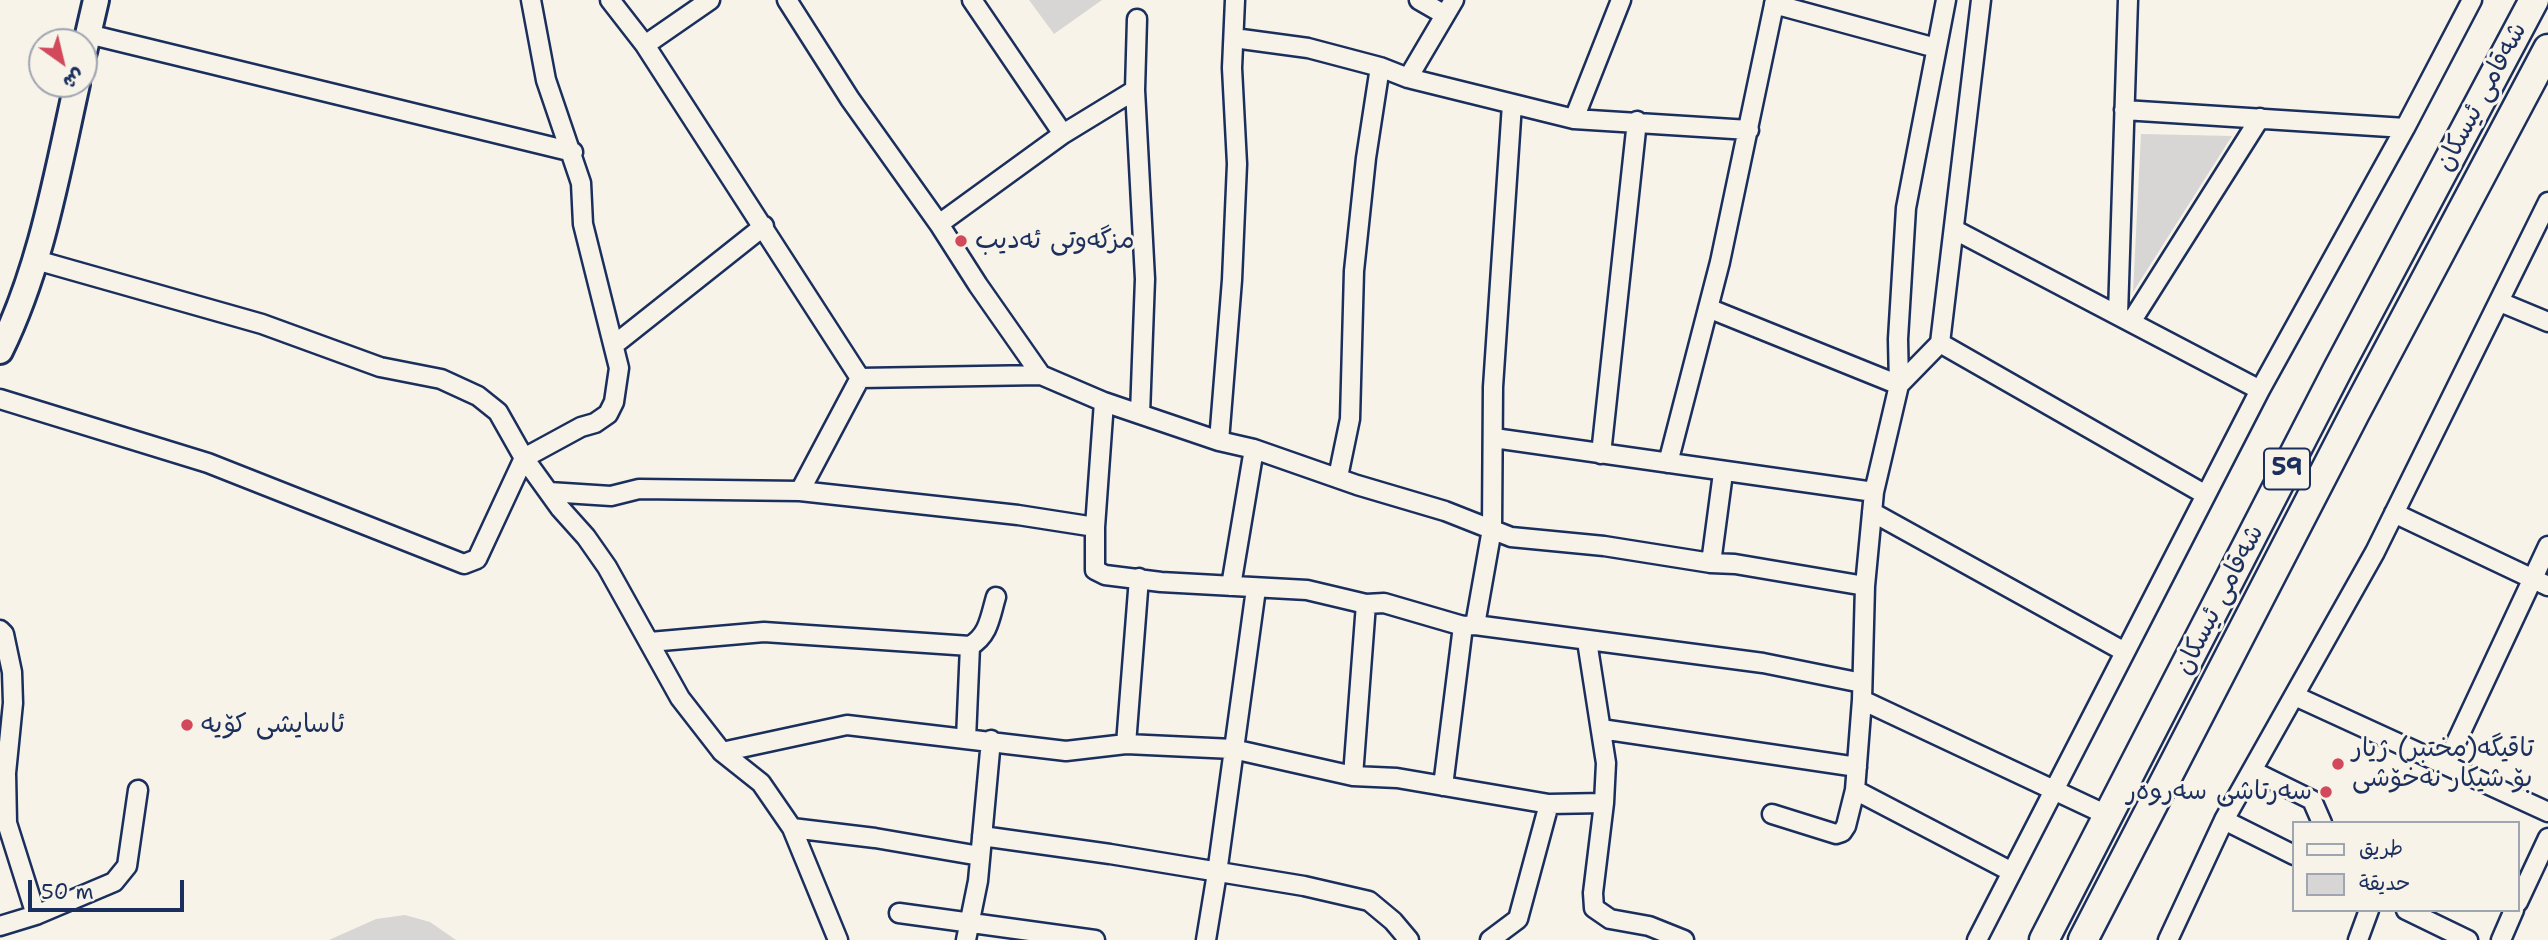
<!DOCTYPE html>
<html>
<head>
<meta charset="utf-8">
<style>
	body { margin:0 }
	#map { position:relative; width:2548px; height:940px; overflow:hidden; background:#f7f3e8; font-family:"Shantell Sans","Playpen Sans Arabic",sans-serif }
	canvas { display:block }
	.legend { position:absolute; left:2292px; top:821px; width:228px; height:91px; box-sizing:border-box; background:#f7f3e8; border:2px solid #9fa5b1; margin:0; padding:9px 12px; list-style:none; font-size:21px; color:#1b2f5e }
	.legend li { display:flex; align-items:center; gap:14px; height:35px }
	.legend b { width:35px; border:2px solid #9fa5b1 }
	.north { position:absolute; left:28px; top:28px; width:70px; height:70px; box-sizing:border-box; background:#f7f3e8; border:2px solid #9fa5b1; border-radius:50%; rotate:146deg; font-size:19px; font-weight:700; line-height:28px; text-align:center; color:#1b2f5e }
	.north::after { content:''; display:block; margin:auto; width:24px; height:32px; background:#d1495b; clip-path:polygon(50% 0,100% 100%,50% 72%,0 100%) }
	.scale { position:absolute; left:28px; top:880px; width:156px; height:32px; box-sizing:border-box; border:4px solid #1b2f5e; border-top:0; padding-left:9px; font-size:21px; line-height:24px; white-space:nowrap; color:#1b2f5e; -webkit-text-stroke:5px #f7f3e8; paint-order:stroke }
</style>
</head>
<body>
<div id="map">
<canvas width="2548" height="940"></canvas>
<ul class="legend">
<li><b style="height:9px;background:#f7f3e8"></b>طريق</li>
<li><b style="height:19px;background:#d7d6d4"></b>حديقة</li>
</ul>
<div class="north">ش</div>
<div class="scale">50 m</div>
</div>
<script>
const g = document.querySelector('canvas').getContext('2d');
g.lineJoin = 'round';
function paint(path, color) {
  g.fillStyle = color;
  g.fill(path, 'evenodd');
}
function stroke(path, color, width, dash) {
  g.strokeStyle = color;
  g.lineWidth = width;
  g.lineCap = dash ? 'butt' : 'round';
  g.setLineDash(dash || []);
  g.stroke(path);
}
function write(font, color, halo, rows, align = 'center') {
  g.font = font + ' "Shantell Sans","Playpen Sans Arabic",sans-serif';
  g.lineWidth = 6;
  g.setLineDash([]);
  g.textBaseline = 'middle';
  g.strokeStyle = halo;
  g.fillStyle = color;
  for (const [text, x, y, turn = 0] of rows) {
    g.save();
    g.translate(x, y);
    g.rotate((+turn || 0) * Math.PI / 180);
    g.textAlign = isNaN(turn) ? turn : align;
    if (halo) g.strokeText(text, 0, 0);
    g.fillText(text, 0, 0);
    g.restore();
  }
}
const green = new Path2D(`
	M 1029,0 L 1102,0 L 1054,34 Z
	M 2141,134 L 2232,136 L 2133,292 Z
	M 405,915 L 430,922 L 456,940 L 329,940 L 376,919 Z`);
const minor = new Path2D(`
	M 610,0 L 645,45 L 860,378 L 800,491
	M 787,0 L 850,99 L 939,224 L 978,285 L 1041,375 L 1104,402 L 1219,441 L 1254,449 L 1357,485 L 1445,511 L 1511,537 L 1604,546 L 1711,563 L 1735,564 L 1865,586
	M 972,0 L 1063,134
	M 1419,0 L 1445,15
	M 1774,4 L 1936,48
	M 1137,19 L 1135,90 L 1145,279 L 1140,414
	M 88,34 L 573,152
	M 1234,38 L 1308,48 L 1380,67 L 1408,78 L 1574,119 L 1749,130
	M 645,45 L 710,0
	M 1408,78 L 1454,0
	M 2124,110 L 2405,128
	M 1574,119 L 1621,0
	M 939,224 L 1063,134 L 1135,90
	M 1955,230 L 2260,390
	M 36,260 L 262,324 L 380,367 L 441,379 L 478,396 L 498,412 L 524,458 L 560,508 L 586,537 L 607,567 L 680,698 L 722,752 L 761,783 L 792,828 L 838,940
	M 2500,302 L 2548,322
	M 1708,308 L 1899,385 L 1940,343 L 1981,0
	M 2118,315 L 2128,0
	M 2131,322 L 2260,118
	M 1940,343 L 2206,495
	M 614,345 L 764,226
	M 860,378 L 1041,375
	M 0,399 L 208,463 L 464,564 L 477,559 L 524,458 L 581,427 L 595,423 L 608,414 L 614,402 L 619,368 L 583,224 L 581,183 L 546,80 L 531,0
	M 1104,402 L 1095,527 L 1095,570 L 1105,575 L 1161,582 L 1307,590 L 1366,604 L 1384,603 L 1463,626 L 1475,625 L 1763,663 L 1862,683
	M 1494,438 L 1874,492
	M 1219,441 L 1232,280 L 1237,164 L 1232,68 L 1235,0
	M 1601,454 L 1637,121
	M 1668,463 L 1720,262 L 1775,0
	M 1338,477 L 1350,419 L 1354,271 L 1366,158 L 1380,67
	M 549,492 L 611,496 L 639,489 L 800,491 L 1018,515 L 1095,527
	M 1872,512 L 2125,652
	M 2394,513 L 2548,586
	M 1711,563 L 1723,473
	M 1231,586 L 1254,449
	M 1475,625 L 1492,529 L 1493,387 L 1512,104
	M 0,630 L 4,634 L 12,672 L 13,703 L 6,773 L 7,823 L 36,915 L 114,882 L 127,866 L 138,790
	M 1587,641 L 1606,763 L 1604,803 L 1593,893 L 1594,908 L 1610,919 L 1649,926 L 1684,940
	M 650,642 L 764,632 L 970,646
	M 2295,696 L 2548,812
	M 1862,700 L 2109,816
	M 1601,729 L 1857,767
	M 966,739 L 970,646 C 989,635 990,617 996,597
	M 1126,744 L 1139,578
	M 722,752 L 847,725 L 1066,751 L 1126,744 L 1233,749 L 1353,776 L 1397,778 L 1549,804 L 1604,803
	M 2446,764 L 2548,546
	M 2253,771 L 2312,800 L 2322,823
	M 1353,776 L 1366,604
	M 1443,786 L 1463,626
	M 1855,790 L 2012,872
	M 1772,814 L 1836,834 L 1842,832 L 1846,826 L 1855,790 L 1862,700 L 1865,586 L 1874,492 L 1899,385 L 1898,339 L 1906,208 L 1946,0
	M 2224,820 L 2294,855
	M 792,828 L 875,838 L 980,856
	M 982,836 L 1110,854 L 1304,886 L 1369,901 L 1393,921 L 1409,940
	M 2518,902 L 2548,838
	M 2406,910 L 2468,940
	M 899,913 L 1095,940
	M 0,926 L 36,915
	M 966,940 L 978,881 L 991,740
	M 1206,940 L 1217,873 L 1256,589
	M 1490,940 L 1518,919 L 1549,804
	M 1977,940 L 2260,390 L 2405,128 L 2472,0
	M 2168,940 L 2224,820 L 2375,552 L 2548,202
	M 2358,940 L 2369,910
	M 2501,940 L 2514,910`);
const secondary = new Path2D(`
	M 84,52 L 96,0
	M 0,351 C 41,268 57,174 77,84`);
const primary = new Path2D(`
	M 2044,940 L 2338,369 L 2534,0
	M 2083,940 L 2355,413 L 2548,49`);
const markers = [
	[961,241,7,"#d1495b"],
	[187,725,7,"#d1495b"],
	[2338,764,7,"#d1495b"],
	[2326,792,7,"#d1495b"]
];
const shields = [
	[2287,469,46]
];
const shieldNames = [
	["59",2287,469]
];
const streetNames = [
	["شەقامی ئیسکان",2482,97,-62],
	["شەقامی ئیسکان",2220,600,-63]
];
const poiNames = [
	["مزگەوتی ئەدیب",975,241],
	["ئاسایشی کۆیە",201,725],
	["تاقیگە(مختبر) ژیار",2352,749],
	["بۆ شیکار نەخۆشی",2352,779],
	["سەرتاشی سەروەر",2312,792,"right"]
];
paint(green, '#d7d6d4');
stroke(minor, '#1b2f5e', 23);
stroke(secondary, '#1b2f5e', 30);
stroke(primary, '#1b2f5e', 33);
stroke(minor, '#f7f3e8', 18);
stroke(secondary, '#f7f3e8', 24);
stroke(primary, '#f7f3e8', 28);
for (const [x, y, r, color] of markers) {
  const dot = new Path2D();
  dot.arc(x, y, r, 0, 2 * Math.PI);
  g.fillStyle = color;
  g.fill(dot);
  stroke(dot, '#f7f3e8', 2.5);
}
for (const [x, y, w] of shields) {
  const box = new Path2D();
  box.roundRect(x - w / 2, y - 20.5, w, 41, 5);
  g.fillStyle = '#f7f3e8';
  g.fill(box);
  stroke(box, '#1b2f5e', 2);
}
write('bold 24px', '#1b2f5e', null, shieldNames);
write('26px', '#1b2f5e', '#f7f3e8', streetNames);
write('26px', '#1b2f5e', '#f7f3e8', poiNames, 'left');
</script>
</body>
</html>
